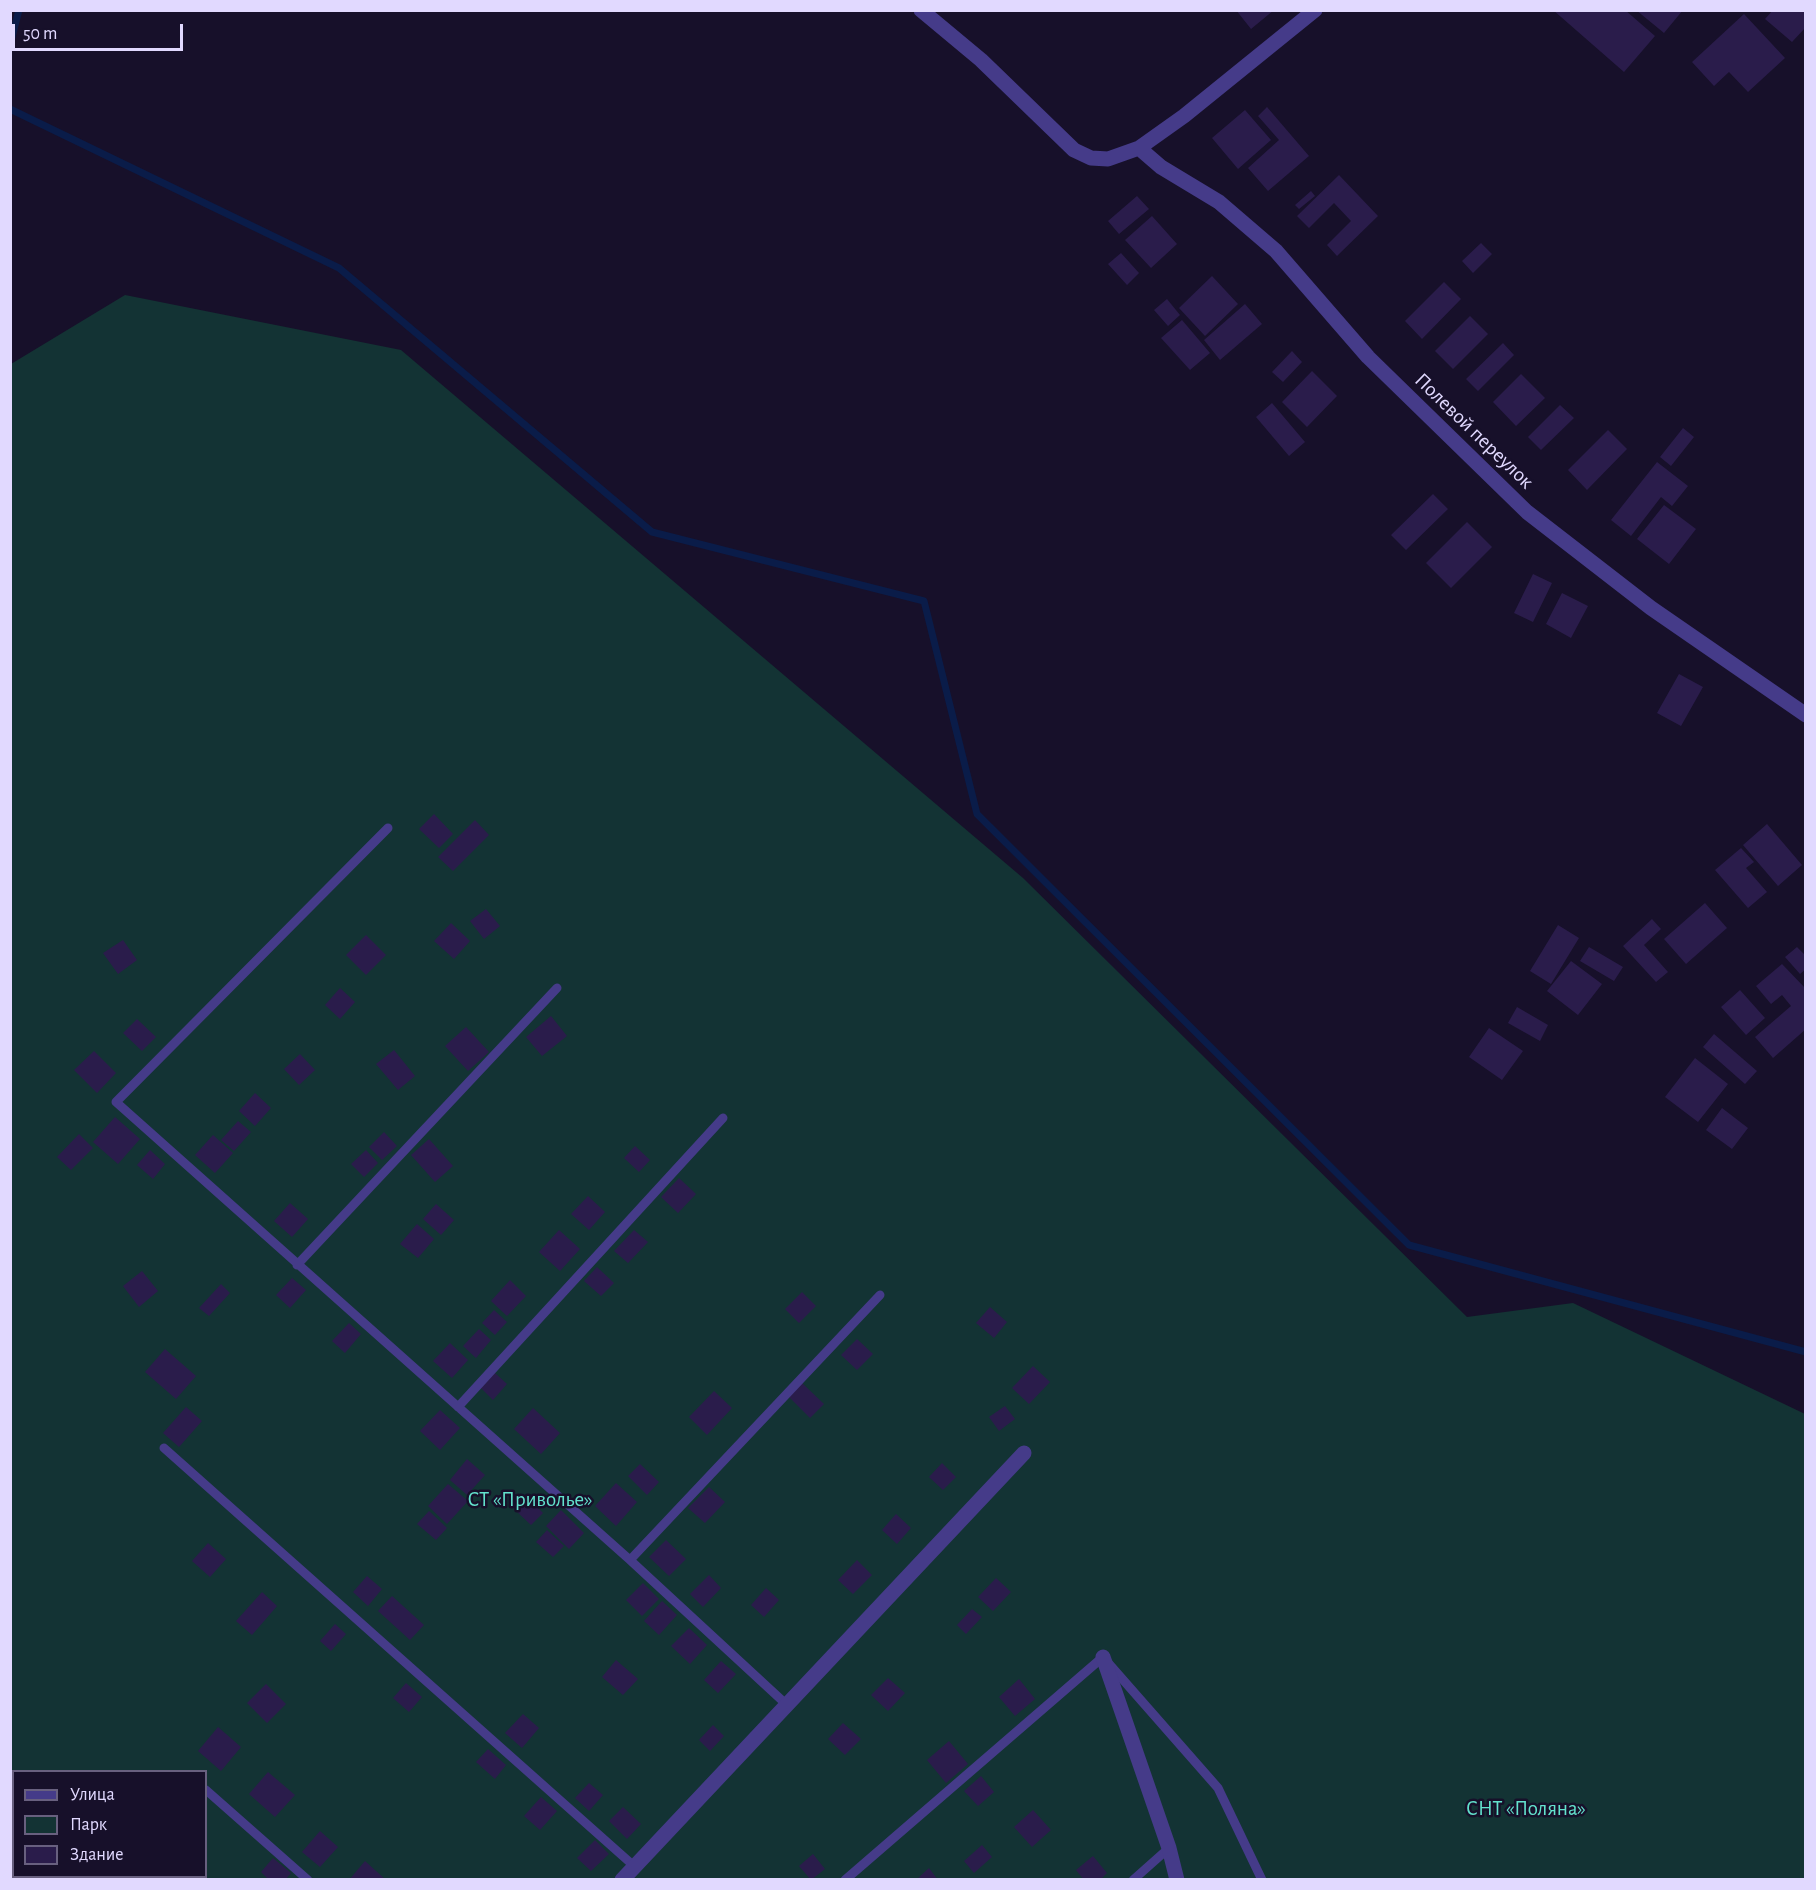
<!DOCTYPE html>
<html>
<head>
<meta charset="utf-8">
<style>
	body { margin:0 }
	#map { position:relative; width:1816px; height:1890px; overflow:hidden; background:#17102a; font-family:"Alegreya Sans",sans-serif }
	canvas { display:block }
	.frame { position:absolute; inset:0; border:12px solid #e1d9ff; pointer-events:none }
	.legend { position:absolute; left:12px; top:1770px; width:195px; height:108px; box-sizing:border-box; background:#17102a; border:2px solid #68607f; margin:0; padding:8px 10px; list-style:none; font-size:18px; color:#e1d9ff }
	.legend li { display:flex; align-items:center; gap:12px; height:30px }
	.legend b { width:30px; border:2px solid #68607f }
	.scale { position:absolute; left:12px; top:24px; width:171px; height:27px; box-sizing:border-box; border:3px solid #e1d9ff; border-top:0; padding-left:8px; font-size:18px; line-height:21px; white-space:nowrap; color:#e1d9ff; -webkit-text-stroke:4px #17102a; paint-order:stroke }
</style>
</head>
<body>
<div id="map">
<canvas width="1816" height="1890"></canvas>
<div class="frame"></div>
<ul class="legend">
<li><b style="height:8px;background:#453b89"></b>Улица</li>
<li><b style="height:16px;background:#133334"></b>Парк</li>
<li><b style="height:16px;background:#2a1c4b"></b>Здание</li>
</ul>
<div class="scale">50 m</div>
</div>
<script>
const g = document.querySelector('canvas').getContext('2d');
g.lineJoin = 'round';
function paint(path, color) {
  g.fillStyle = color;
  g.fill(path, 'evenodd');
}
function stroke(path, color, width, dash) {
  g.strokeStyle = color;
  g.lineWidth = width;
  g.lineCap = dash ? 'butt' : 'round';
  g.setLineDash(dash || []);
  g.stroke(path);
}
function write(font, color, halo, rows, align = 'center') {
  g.font = font + ' "Alegreya Sans",sans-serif';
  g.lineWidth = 5;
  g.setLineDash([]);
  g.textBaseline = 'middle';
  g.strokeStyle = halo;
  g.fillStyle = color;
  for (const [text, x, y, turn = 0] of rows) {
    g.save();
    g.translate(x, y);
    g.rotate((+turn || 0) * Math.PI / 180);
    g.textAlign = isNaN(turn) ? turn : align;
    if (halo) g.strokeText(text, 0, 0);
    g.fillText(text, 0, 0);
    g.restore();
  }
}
const green = new Path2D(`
	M 125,295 L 401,350 L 1023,878 L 1467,1317 L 1573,1303 L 1805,1414 L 1805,1879 L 11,1880 L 11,364 ZM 14,1772 L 206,1772 L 206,1876 L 14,1876 Z`);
const stream = new Path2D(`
	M 10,45 L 19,10
	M 10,109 L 339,268 L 652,532 L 924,601 L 977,814 L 1409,1245 L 1806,1352`);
const building = new Path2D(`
	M 1236,10 L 1274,10 L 1251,29 Z
	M 1553,10 L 1625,10 L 1655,36 L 1624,72 Z
	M 1636,10 L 1683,10 L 1664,33 Z
	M 1773,10 L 1806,10 L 1806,27 L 1792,42 L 1765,19 Z
	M 1744,14 L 1785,58 L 1748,92 L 1729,72 L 1714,86 L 1692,62 Z
	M 1267,107 L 1309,156 L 1268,191 L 1248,168 L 1279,140 L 1258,116 Z
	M 1245,110 L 1271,140 L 1238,169 L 1212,138 Z
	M 1339,175 L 1378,216 L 1337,256 L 1327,245 L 1351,221 L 1334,203 L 1309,228 L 1297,216 Z
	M 1311,191 L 1315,196 L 1299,209 L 1295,205 Z
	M 1137,196 L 1149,209 L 1119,234 L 1108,221 Z
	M 1152,216 L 1177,244 L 1151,268 L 1125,240 Z
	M 1481,243 L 1492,254 L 1473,273 L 1462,261 Z
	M 1121,253 L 1139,273 L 1127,285 L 1108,264 Z
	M 1212,276 L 1238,304 L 1205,336 L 1179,308 Z
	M 1444,282 L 1461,299 L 1422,339 L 1405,321 Z
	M 1167,299 L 1180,315 L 1168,326 L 1154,310 Z
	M 1245,304 L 1262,324 L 1220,360 L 1204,340 Z
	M 1470,316 L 1488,334 L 1453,369 L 1435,351 Z
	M 1182,320 L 1210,353 L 1190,370 L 1161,338 Z
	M 1503,343 L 1514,355 L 1478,391 L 1466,379 Z
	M 1292,351 L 1302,362 L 1283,382 L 1272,372 Z
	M 1312,371 L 1337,396 L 1307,427 L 1282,402 Z
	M 1521,374 L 1545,398 L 1516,426 L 1493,402 Z
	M 1272,403 L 1305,442 L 1289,456 L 1256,417 Z
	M 1560,405 L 1574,418 L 1541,450 L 1528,437 Z
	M 1683,428 L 1694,437 L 1671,466 L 1660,457 Z
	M 1608,430 L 1627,449 L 1587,490 L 1568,470 Z
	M 1657,462 L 1688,486 L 1672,506 L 1661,497 L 1631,536 L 1611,520 Z
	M 1433,494 L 1448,509 L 1406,550 L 1391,535 Z
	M 1664,505 L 1696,529 L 1669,564 L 1637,539 Z
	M 1467,522 L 1492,547 L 1451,588 L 1426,563 Z
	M 1533,574 L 1552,583 L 1533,622 L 1514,613 Z
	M 1562,593 L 1588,606 L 1571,638 L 1546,624 Z
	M 1679,674 L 1703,687 L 1681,726 L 1657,713 Z
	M 434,814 L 453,834 L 439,848 L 419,829 Z
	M 475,820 L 489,835 L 453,871 L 438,857 Z
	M 1767,824 L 1802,865 L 1778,886 L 1743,845 Z
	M 1741,848 L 1754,862 L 1746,868 L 1767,892 L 1748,908 L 1715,870 Z
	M 1705,903 L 1727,928 L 1686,964 L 1664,939 Z
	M 486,909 L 500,926 L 484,939 L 470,921 Z
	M 1652,919 L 1661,929 L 1644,945 L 1668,972 L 1656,982 L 1623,946 Z
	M 451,923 L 470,941 L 454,959 L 434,941 Z
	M 1558,925 L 1579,938 L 1551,984 L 1530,971 Z
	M 366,935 L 386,955 L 366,975 L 346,955 Z
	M 123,940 L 137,960 L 118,974 L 103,953 Z
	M 1589,947 L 1623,967 L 1614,981 L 1580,961 Z
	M 1797,947 L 1806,956 L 1806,969 L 1800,974 L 1785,957 Z
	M 1571,961 L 1602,984 L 1578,1015 L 1547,991 Z
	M 1782,964 L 1806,989 L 1806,1029 L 1773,1058 L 1755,1037 L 1791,1006 L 1782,995 L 1771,1004 L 1756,986 Z
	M 340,988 L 355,1002 L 340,1019 L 325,1005 Z
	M 1740,990 L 1765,1018 L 1746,1035 L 1721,1007 Z
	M 1517,1007 L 1548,1025 L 1540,1041 L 1508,1023 Z
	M 551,1016 L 567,1036 L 542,1056 L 526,1037 Z
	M 137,1019 L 156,1037 L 142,1051 L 123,1033 Z
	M 466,1027 L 489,1052 L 468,1071 L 445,1046 Z
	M 1489,1028 L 1523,1051 L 1502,1080 L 1469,1057 Z
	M 1714,1034 L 1757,1071 L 1745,1084 L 1703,1047 Z
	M 394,1050 L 415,1076 L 398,1090 L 376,1064 Z
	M 94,1051 L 116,1073 L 97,1093 L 74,1070 Z
	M 300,1054 L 315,1070 L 299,1085 L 284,1069 Z
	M 1695,1058 L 1728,1084 L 1698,1122 L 1665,1097 Z
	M 255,1093 L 271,1108 L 255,1126 L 239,1111 Z
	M 1722,1108 L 1748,1128 L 1732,1149 L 1706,1130 Z
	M 115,1117 L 140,1139 L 118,1164 L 93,1142 Z
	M 238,1121 L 251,1132 L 234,1151 L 221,1140 Z
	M 384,1132 L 397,1146 L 382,1160 L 369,1147 Z
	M 79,1134 L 93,1148 L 71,1170 L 57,1157 Z
	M 213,1135 L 233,1153 L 215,1173 L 195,1155 Z
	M 429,1139 L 453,1166 L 435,1182 L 411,1155 Z
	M 635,1146 L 650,1160 L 639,1172 L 624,1158 Z
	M 150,1150 L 165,1164 L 153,1179 L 137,1165 Z
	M 366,1150 L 378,1163 L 364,1177 L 351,1164 Z
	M 679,1178 L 696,1194 L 678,1213 L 661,1197 Z
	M 588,1196 L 605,1212 L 589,1230 L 571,1214 Z
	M 290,1203 L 308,1219 L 292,1237 L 274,1221 Z
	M 436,1204 L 454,1220 L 441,1235 L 423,1219 Z
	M 417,1224 L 434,1239 L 418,1258 L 400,1244 Z
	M 559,1230 L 580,1249 L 560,1271 L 539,1252 Z
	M 634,1230 L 648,1242 L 628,1263 L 614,1251 Z
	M 597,1267 L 614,1283 L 601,1296 L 584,1281 Z
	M 142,1271 L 158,1291 L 139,1307 L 123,1286 Z
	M 292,1278 L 306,1290 L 290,1308 L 276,1295 Z
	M 510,1280 L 526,1296 L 507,1316 L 491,1301 Z
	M 221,1284 L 230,1293 L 209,1316 L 199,1308 Z
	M 802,1292 L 816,1306 L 799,1323 L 785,1309 Z
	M 990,1307 L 1007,1322 L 994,1338 L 976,1323 Z
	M 494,1310 L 507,1322 L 495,1335 L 482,1323 Z
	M 349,1323 L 361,1334 L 345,1353 L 332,1341 Z
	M 479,1329 L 491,1340 L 476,1358 L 463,1346 Z
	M 857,1339 L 873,1354 L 857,1370 L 841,1355 Z
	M 450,1343 L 468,1360 L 452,1378 L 433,1361 Z
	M 165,1349 L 196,1376 L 176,1399 L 145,1372 Z
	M 1033,1366 L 1050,1382 L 1029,1404 L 1012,1388 Z
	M 495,1373 L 507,1384 L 493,1400 L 481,1388 Z
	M 802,1383 L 824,1404 L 810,1418 L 789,1397 Z
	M 714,1391 L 732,1408 L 707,1435 L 689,1417 Z
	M 1005,1406 L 1015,1419 L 999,1431 L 989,1417 Z
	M 186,1407 L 202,1421 L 179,1447 L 163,1433 Z
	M 533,1408 L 560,1433 L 541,1454 L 514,1429 Z
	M 440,1410 L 460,1428 L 440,1450 L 420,1431 Z
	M 467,1459 L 485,1475 L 467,1495 L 450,1480 Z
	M 942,1463 L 956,1477 L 943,1490 L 929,1477 Z
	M 640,1464 L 659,1482 L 647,1495 L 628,1476 Z
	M 616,1483 L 637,1502 L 616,1526 L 595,1506 Z
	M 448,1484 L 468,1501 L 447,1524 L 428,1506 Z
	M 709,1487 L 725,1502 L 705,1523 L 688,1508 Z
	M 527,1497 L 543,1513 L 531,1525 L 515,1510 Z
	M 561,1510 L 584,1533 L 569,1549 L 546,1526 Z
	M 429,1511 L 447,1528 L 436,1540 L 417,1524 Z
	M 896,1514 L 911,1528 L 897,1544 L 882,1530 Z
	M 547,1530 L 564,1546 L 553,1557 L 536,1542 Z
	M 666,1540 L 686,1559 L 669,1576 L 649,1557 Z
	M 208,1543 L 226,1559 L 210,1577 L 192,1561 Z
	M 857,1560 L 872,1575 L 853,1594 L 838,1580 Z
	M 709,1575 L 721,1588 L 703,1607 L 690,1594 Z
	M 367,1576 L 382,1589 L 368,1606 L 353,1592 Z
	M 996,1578 L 1011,1592 L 993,1611 L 978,1597 Z
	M 643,1583 L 659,1599 L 642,1616 L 626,1600 Z
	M 766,1588 L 779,1600 L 764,1617 L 751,1605 Z
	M 262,1592 L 277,1606 L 252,1635 L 236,1621 Z
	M 392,1596 L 424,1625 L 410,1640 L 378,1611 Z
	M 662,1601 L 677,1615 L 659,1635 L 644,1621 Z
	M 972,1609 L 982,1617 L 966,1634 L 957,1625 Z
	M 335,1624 L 346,1634 L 331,1651 L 320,1641 Z
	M 689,1628 L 707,1645 L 690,1664 L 671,1646 Z
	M 616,1660 L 638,1679 L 623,1695 L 602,1677 Z
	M 721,1661 L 736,1674 L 718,1693 L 704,1680 Z
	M 888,1678 L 905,1693 L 888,1711 L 871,1695 Z
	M 1019,1679 L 1035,1699 L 1015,1716 L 999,1697 Z
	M 406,1683 L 422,1697 L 409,1712 L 393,1698 Z
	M 266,1684 L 286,1704 L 267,1723 L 247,1703 Z
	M 523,1714 L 539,1728 L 522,1748 L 505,1733 Z
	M 843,1723 L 861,1739 L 845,1755 L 828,1739 Z
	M 713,1725 L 724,1736 L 710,1751 L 699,1740 Z
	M 218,1727 L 241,1747 L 221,1771 L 198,1751 Z
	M 949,1741 L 968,1764 L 946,1783 L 927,1760 Z
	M 488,1749 L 506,1765 L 495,1779 L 476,1762 Z
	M 268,1772 L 295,1795 L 275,1817 L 249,1794 Z
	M 981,1776 L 994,1792 L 978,1806 L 964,1791 Z
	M 589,1783 L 603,1795 L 589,1811 L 575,1798 Z
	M 541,1797 L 557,1811 L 540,1830 L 524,1816 Z
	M 623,1807 L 641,1824 L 627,1839 L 609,1821 Z
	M 1033,1810 L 1051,1830 L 1032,1847 L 1014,1827 Z
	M 320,1831 L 338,1847 L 320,1867 L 302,1852 Z
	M 595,1840 L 609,1854 L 591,1871 L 577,1858 Z
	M 982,1845 L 992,1857 L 974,1873 L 964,1861 Z
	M 813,1854 L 825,1869 L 811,1880 L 799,1866 Z
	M 1093,1856 L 1107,1873 L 1100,1880 L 1084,1880 L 1076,1870 Z
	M 273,1858 L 291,1873 L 285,1880 L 269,1880 L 261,1872 Z
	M 365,1861 L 386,1880 L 349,1880 Z
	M 929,1868 L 938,1880 L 916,1880 Z`);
const service = new Path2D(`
	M 388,828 L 116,1102 L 630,1560
	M 297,1265 L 557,988
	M 458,1407 L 723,1118
	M 164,1448 L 634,1866
	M 787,1705 L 630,1560 L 880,1295
	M 206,1790 L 308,1880
	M 845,1880 L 1103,1657 L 1218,1788 L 1262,1880
	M 1133,1880 L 1169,1848`);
const minor = new Path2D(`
	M 921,10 L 981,60 L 1074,150 L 1091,158 L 1108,159 L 1139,148 L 1184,116 L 1315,10
	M 1139,148 L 1161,167 L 1219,202 L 1276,251 L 1368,357 L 1527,512 L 1651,608 L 1806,715
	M 1103,1657 L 1169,1848 L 1177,1880
	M 622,1880 L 1024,1453`);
const streetNames = [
	["Полевой переулок",1474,431,44]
];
const parkNames = [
	["СТ «Приволье»",530,1500],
	["СНТ «Поляна»",1526,1809]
];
paint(green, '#133334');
stroke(stream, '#0a1c49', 7);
paint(building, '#2a1c4b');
stroke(service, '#453b89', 9);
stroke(minor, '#453b89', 15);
write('21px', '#e1d9ff', '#17102a', streetNames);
write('21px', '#63e2cd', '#17102a', parkNames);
</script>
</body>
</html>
